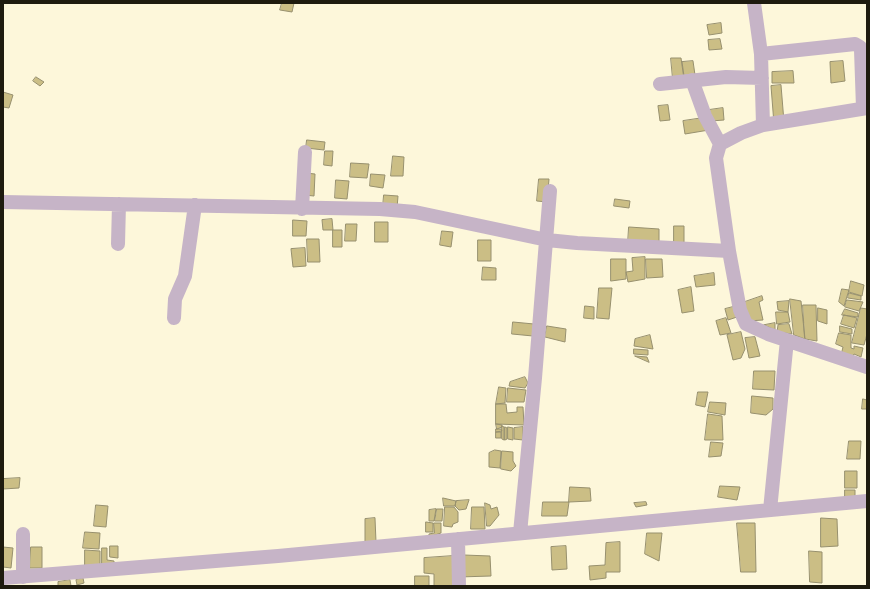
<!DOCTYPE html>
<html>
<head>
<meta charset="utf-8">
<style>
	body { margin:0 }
	#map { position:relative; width:870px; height:589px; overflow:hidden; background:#fdf7da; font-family:Poppins,sans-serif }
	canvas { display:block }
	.frame { position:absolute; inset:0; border:4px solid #1e1b0e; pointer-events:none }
</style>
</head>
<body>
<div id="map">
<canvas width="870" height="589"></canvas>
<div class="frame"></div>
</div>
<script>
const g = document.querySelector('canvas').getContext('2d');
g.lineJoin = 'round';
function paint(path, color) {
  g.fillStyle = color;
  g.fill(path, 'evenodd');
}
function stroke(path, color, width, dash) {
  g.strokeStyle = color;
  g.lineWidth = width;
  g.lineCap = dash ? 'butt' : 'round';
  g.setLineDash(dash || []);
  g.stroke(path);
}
const building = new Path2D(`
	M 282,3 L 294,3 L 292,12 L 280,10 Z
	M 721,23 L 722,33 L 709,35 L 707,25 Z
	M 720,39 L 722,49 L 709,50 L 708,40 Z
	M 671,58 L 681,58 L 684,79 L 673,79 Z
	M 693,61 L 695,75 L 684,76 L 682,62 Z
	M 843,61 L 845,81 L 831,83 L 830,62 Z
	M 793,71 L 794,83 L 772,83 L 772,72 Z
	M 36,77 L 44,82 L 40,86 L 33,81 Z
	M 781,85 L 784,122 L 774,124 L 771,86 Z
	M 3,92 L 13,95 L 9,108 L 3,107 Z
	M 668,105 L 670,120 L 660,121 L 658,106 Z
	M 723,108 L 724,120 L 711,121 L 709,110 Z
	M 703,118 L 709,130 L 685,134 L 683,121 Z
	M 307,140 L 325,142 L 324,150 L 306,148 Z
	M 325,151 L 333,151 L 332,166 L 324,165 Z
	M 393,156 L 404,157 L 403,176 L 391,176 Z
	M 351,163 L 369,164 L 367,178 L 350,177 Z
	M 306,173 L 315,174 L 314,196 L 304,195 Z
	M 371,174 L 385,175 L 383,188 L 370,186 Z
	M 539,179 L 549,179 L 547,202 L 537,201 Z
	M 336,180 L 349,181 L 347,199 L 335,198 Z
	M 384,195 L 398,196 L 397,208 L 383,207 Z
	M 615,199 L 630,201 L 629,208 L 614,206 Z
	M 332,219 L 333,230 L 323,230 L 322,220 Z
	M 293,220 L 307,221 L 306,236 L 293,236 Z
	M 375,222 L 388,222 L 388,242 L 375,242 Z
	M 346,224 L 357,224 L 356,241 L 345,241 Z
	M 674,226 L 684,226 L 684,246 L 674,246 Z
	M 629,227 L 659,229 L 659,245 L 628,243 Z
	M 333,230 L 342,230 L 342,247 L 333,247 Z
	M 442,231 L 453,232 L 451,247 L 440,245 Z
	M 307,239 L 319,239 L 320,262 L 308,262 Z
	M 478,240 L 491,240 L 491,261 L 478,261 Z
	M 305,248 L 306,266 L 293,267 L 291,249 Z
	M 645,257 L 645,279 L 628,282 L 626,272 L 633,271 L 632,258 Z
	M 611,259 L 626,259 L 626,279 L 611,281 Z
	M 646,259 L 662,259 L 663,277 L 647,278 Z
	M 483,267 L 496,268 L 496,280 L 482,280 Z
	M 714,273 L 715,285 L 696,287 L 694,276 Z
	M 851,281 L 864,285 L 862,296 L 849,292 Z
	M 691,287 L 694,311 L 682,313 L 678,290 Z
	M 599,288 L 612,288 L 609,319 L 597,318 Z
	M 842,289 L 849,290 L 844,306 L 839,302 Z
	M 849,293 L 861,296 L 861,300 L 848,298 Z
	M 762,296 L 763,300 L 759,302 L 763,320 L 748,321 L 742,303 Z
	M 790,299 L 801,301 L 805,339 L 794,335 Z
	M 847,300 L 863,302 L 859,311 L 845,307 Z
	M 789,301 L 788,312 L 778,310 L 777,302 Z
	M 803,305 L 816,305 L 817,341 L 805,339 Z
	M 585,306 L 594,307 L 594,319 L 584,318 Z
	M 737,306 L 737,317 L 728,320 L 725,309 Z
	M 818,308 L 827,310 L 827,324 L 818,321 Z
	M 861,308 L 867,309 L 867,334 L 864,345 L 852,343 Z
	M 845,309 L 858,313 L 858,317 L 842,315 Z
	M 776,312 L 788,312 L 790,322 L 777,324 Z
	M 844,315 L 857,318 L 854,328 L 841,324 Z
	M 726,318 L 731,333 L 720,335 L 716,321 Z
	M 513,322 L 534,324 L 533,336 L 512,334 Z
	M 775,323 L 775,330 L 764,325 Z
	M 789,324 L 792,334 L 777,332 L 778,325 Z
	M 547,326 L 566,329 L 565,342 L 545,337 Z
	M 840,326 L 852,329 L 852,334 L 840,332 Z
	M 741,332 L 745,349 L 741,358 L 733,360 L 727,335 Z
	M 839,333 L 851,335 L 851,348 L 854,349 L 854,346 L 863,348 L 861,357 L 854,354 L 851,360 L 841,355 L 843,347 L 836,344 Z
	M 650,335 L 653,349 L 634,346 L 635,339 Z
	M 755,337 L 760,356 L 749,358 L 745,338 Z
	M 634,349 L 648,350 L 648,355 L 634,354 Z
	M 635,356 L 647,357 L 649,362 Z
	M 754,371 L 775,371 L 774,390 L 753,389 Z
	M 525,377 L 528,383 L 525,388 L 509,386 L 510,382 Z
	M 499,387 L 506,388 L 505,403 L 496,404 Z
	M 508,388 L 526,390 L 524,402 L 507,402 Z
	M 698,392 L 708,392 L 705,407 L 696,405 Z
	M 752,396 L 773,398 L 773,409 L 766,415 L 751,413 Z
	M 863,399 L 867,400 L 867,409 L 862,409 Z
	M 710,402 L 726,403 L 725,415 L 708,412 Z
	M 496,404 L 506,404 L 507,413 L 517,412 L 517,407 L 523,407 L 524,425 L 496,424 Z
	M 708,414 L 722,416 L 723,440 L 705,440 Z
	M 496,424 L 502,425 L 502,427 L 497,429 Z
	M 502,426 L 504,427 L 504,440 L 502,439 Z
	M 505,427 L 507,428 L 507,439 L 505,440 Z
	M 508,427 L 513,428 L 513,440 L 508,439 Z
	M 523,427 L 523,440 L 514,439 L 514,428 Z
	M 496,429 L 501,429 L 502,431 L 496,432 Z
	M 496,432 L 501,432 L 501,438 L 496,438 Z
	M 849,441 L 861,441 L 860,459 L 847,459 Z
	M 711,442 L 723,443 L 721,456 L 709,457 Z
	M 495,450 L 501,451 L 500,468 L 489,467 L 489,453 Z
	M 502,451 L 513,452 L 513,461 L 516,466 L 511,471 L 501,469 Z
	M 845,471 L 857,471 L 857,488 L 845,488 Z
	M 20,478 L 19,488 L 3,489 L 3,479 Z
	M 720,486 L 740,487 L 737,500 L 718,497 Z
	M 570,487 L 590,488 L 591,501 L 569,502 Z
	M 845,490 L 855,490 L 855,499 L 845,500 Z
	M 443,498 L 456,501 L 455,506 L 444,506 Z
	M 469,500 L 466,509 L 459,510 L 455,506 L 456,501 Z
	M 543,502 L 569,502 L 567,516 L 542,516 Z
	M 646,502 L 647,505 L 636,507 L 634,503 Z
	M 485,503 L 490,505 L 491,509 L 497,507 L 499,515 L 490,526 L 487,526 Z
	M 96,505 L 108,506 L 106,527 L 94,526 Z
	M 445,507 L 454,507 L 458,512 L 458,522 L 453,524 L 452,527 L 444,526 Z
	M 472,507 L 484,507 L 485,529 L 471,529 Z
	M 436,509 L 434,521 L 429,521 L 429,510 Z
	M 437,509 L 443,509 L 442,521 L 435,521 Z
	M 375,518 L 376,542 L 365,543 L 365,519 Z
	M 821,518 L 837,519 L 838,546 L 821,547 Z
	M 426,522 L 433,523 L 433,532 L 426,532 Z
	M 434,523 L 441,523 L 441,533 L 429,537 L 429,534 L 434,533 Z
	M 737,523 L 755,523 L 756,572 L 741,572 Z
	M 85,532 L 100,533 L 99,549 L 83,548 Z
	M 647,533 L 662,533 L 659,561 L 645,554 Z
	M 620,542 L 620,572 L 606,572 L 606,578 L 590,580 L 589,566 L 605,565 L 606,543 Z
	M 110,546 L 118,546 L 118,558 L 110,557 Z
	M 566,546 L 567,569 L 552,570 L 551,547 Z
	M 3,547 L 13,548 L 11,568 L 3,567 Z
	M 31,547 L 42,547 L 42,568 L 30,568 Z
	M 102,548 L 107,548 L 107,560 L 114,561 L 114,566 L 102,565 Z
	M 85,550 L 100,551 L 100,566 L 85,566 Z
	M 809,551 L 822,552 L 822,583 L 810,582 Z
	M 464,555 L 490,556 L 491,576 L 459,577 Z
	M 453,556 L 455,586 L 434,586 L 434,574 L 424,573 L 424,558 Z
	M 415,576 L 429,576 L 429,586 L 415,586 Z
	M 83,578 L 84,583 L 77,585 L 76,580 Z
	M 70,580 L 71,586 L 58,586 L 58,582 Z`);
const minor = new Path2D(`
	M 754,3 L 761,54 L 763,125
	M 761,54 L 855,44 L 860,47 L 861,50 L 863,108
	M 692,80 L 705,116 L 720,144
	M 660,84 L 726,77 L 762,78
	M 3,202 L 380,209 L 415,212 L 547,240 L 577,243 L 729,251 L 740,310 L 746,324 L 768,334 L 867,367
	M 302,209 L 305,152
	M 118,244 L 119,204
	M 729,251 L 716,158 L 720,144 L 741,133 L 763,125 L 867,108
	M 174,318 L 175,299 L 185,276 L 195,205
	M 770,510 L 787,340
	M 520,533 L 535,378 L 550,191
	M 23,534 L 23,577
	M 458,539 L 459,586
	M 3,578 L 278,556 L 867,501`);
paint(building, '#cbbe85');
stroke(building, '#97906e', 1);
stroke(minor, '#c6b4c7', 14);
</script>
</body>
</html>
